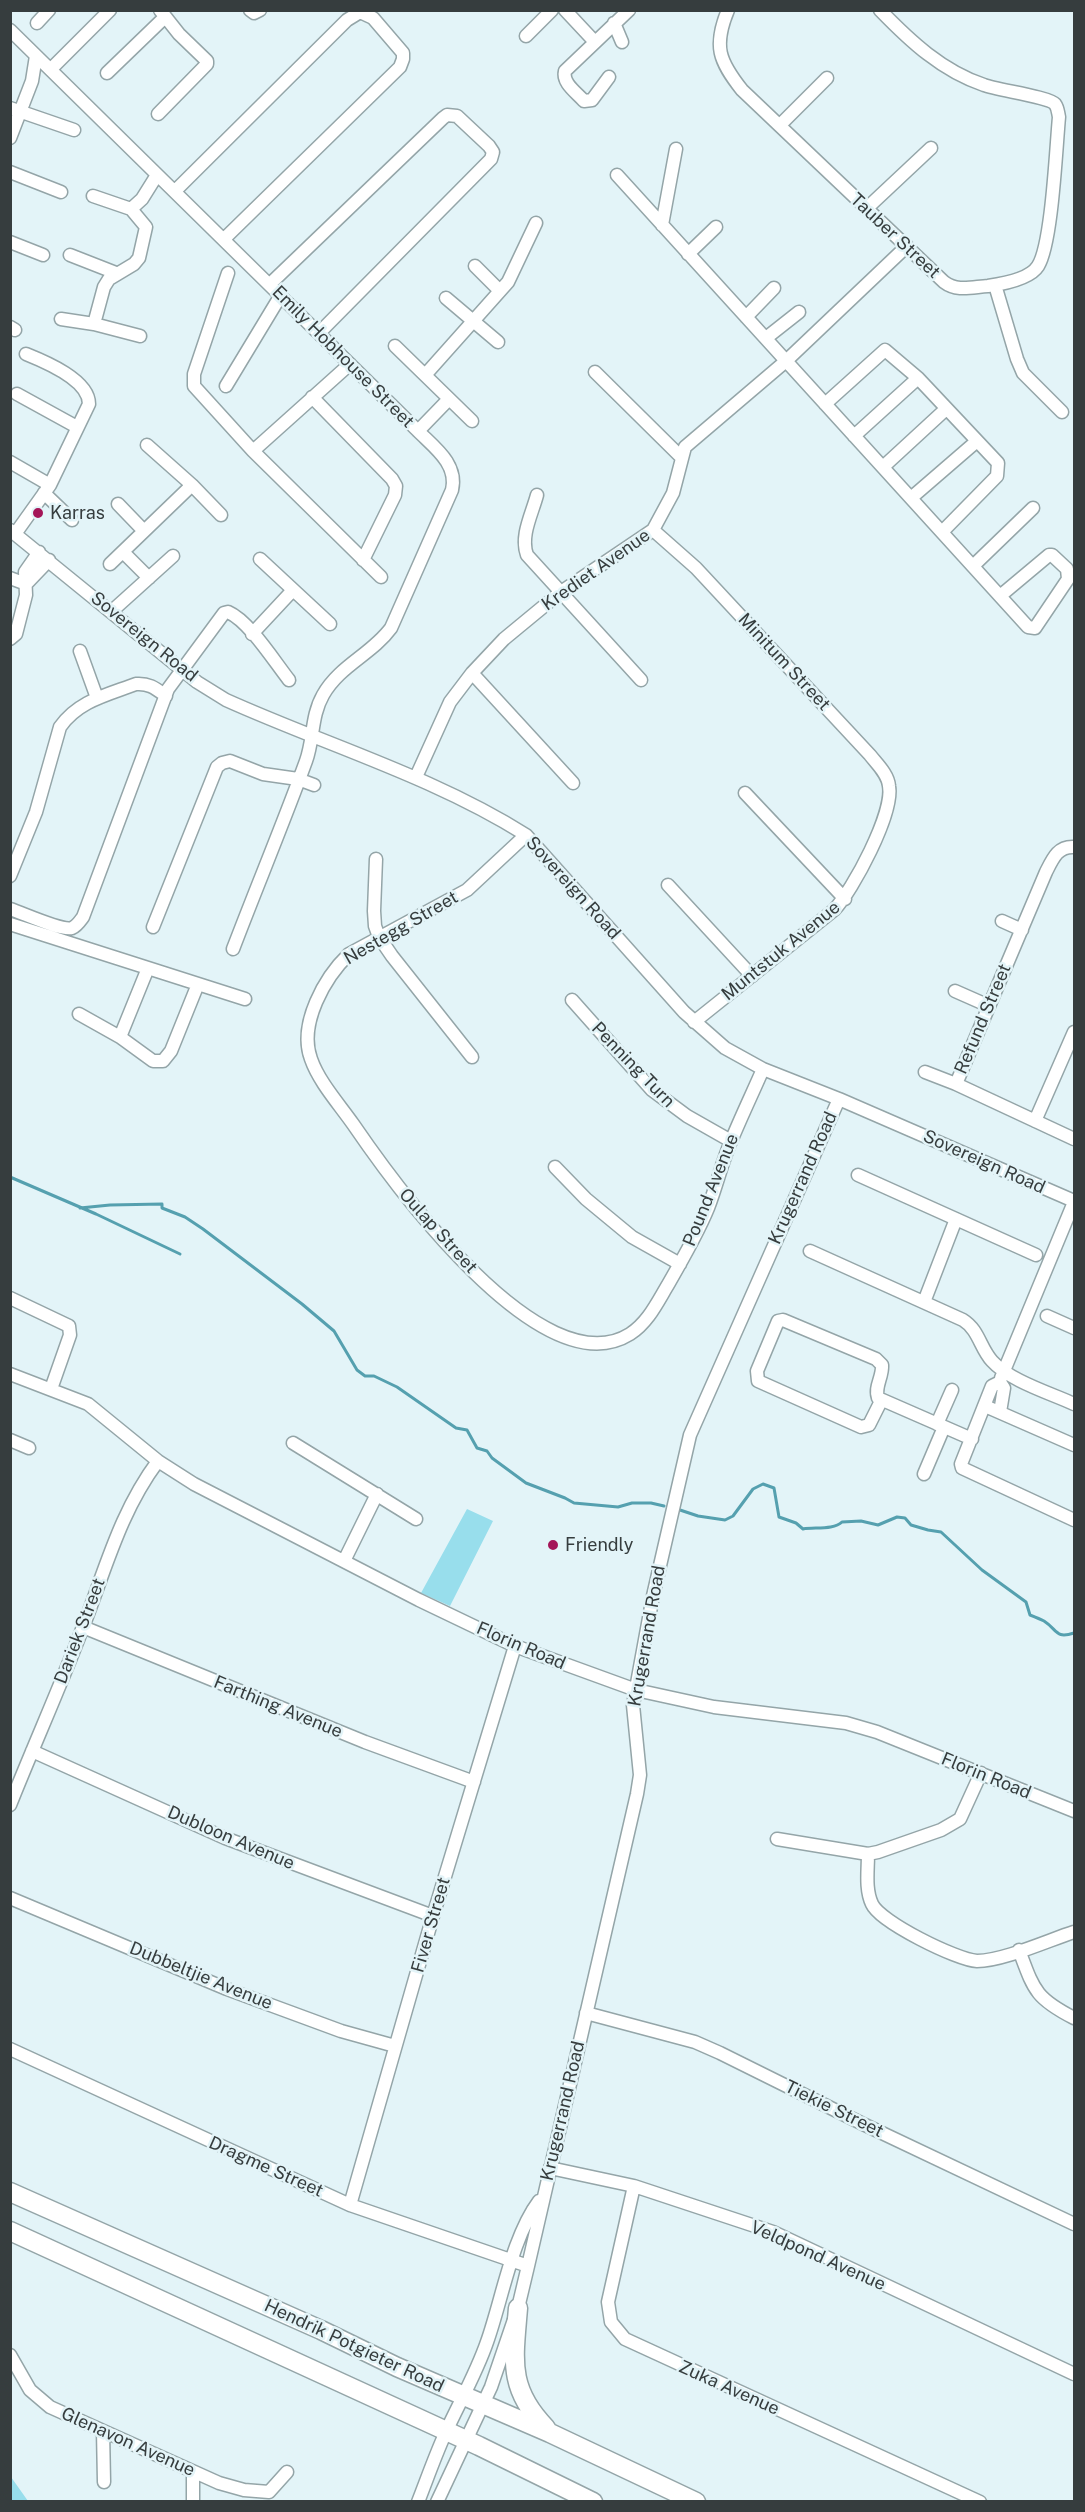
<!DOCTYPE html>
<html>
<head>
<meta charset="utf-8">
<style>
	body { margin:0 }
	#map { position:relative; width:1085px; height:2512px; overflow:hidden; background:#e3f4f8; font-family:"Public Sans",sans-serif }
	canvas { display:block }
	.frame { position:absolute; inset:0; border:12px solid #363d3e; pointer-events:none }
</style>
</head>
<body>
<div id="map">
<canvas width="1085" height="2512"></canvas>
<div class="frame"></div>
</div>
<script>
const g = document.querySelector('canvas').getContext('2d');
g.lineJoin = 'round';
function paint(path, color) {
  g.fillStyle = color;
  g.fill(path, 'evenodd');
}
function stroke(path, color, width, dash) {
  g.strokeStyle = color;
  g.lineWidth = width;
  g.lineCap = dash ? 'butt' : 'round';
  g.setLineDash(dash || []);
  g.stroke(path);
}
function write(font, color, halo, rows, align = 'center') {
  g.font = font + ' "Public Sans",sans-serif';
  g.lineWidth = 5;
  g.setLineDash([]);
  g.textBaseline = 'middle';
  g.strokeStyle = halo;
  g.fillStyle = color;
  for (const [text, x, y, turn = 0] of rows) {
    g.save();
    g.translate(x, y);
    g.rotate((+turn || 0) * Math.PI / 180);
    g.textAlign = isNaN(turn) ? turn : align;
    if (halo) g.strokeText(text, 0, 0);
    g.fillText(text, 0, 0);
    g.restore();
  }
}
const green = new Path2D(`
	M 467,1509 L 493,1521 L 450,1606 L 421,1593 Z
	M 11,2477 L 28,2501 L 11,2501 Z`);
const stream = new Path2D(`
	M 10,1177 L 96,1214 L 180,1254
	M 80,1208 L 110,1205 L 162,1204 L 162,1208 L 185,1217 L 203,1229 L 302,1304 L 334,1331 L 357,1370 L 365,1376 L 374,1376 L 397,1387 L 456,1428 L 467,1430 L 477,1448 L 487,1451 L 492,1458 L 526,1483 L 565,1498 L 574,1503 L 618,1507 L 632,1503 L 651,1503 L 664,1506
	M 680,1510 L 698,1516 L 725,1520 L 733,1516 L 753,1489 L 763,1484 L 774,1488 L 779,1517 L 796,1523 L 803,1529 C 815,1527 834,1530 842,1522 L 861,1521 L 878,1525 L 897,1517 L 905,1518 L 911,1525 L 928,1530 L 941,1532 L 982,1570 L 1026,1602 L 1030,1615 C 1035,1617 1040,1619 1044,1621 C 1058,1630 1055,1639 1074,1633`);
const minor = new Path2D(`
	M 250,10 L 254,13 L 260,10
	M 565,10 L 594,41
	M 728,10 C 713,46 719,61 742,90 L 944,282 C 957,292 972,287 988,286 C 1002,284 1030,279 1038,266 C 1052,244 1056,148 1059,117 C 1058,113 1058,108 1055,104 C 1049,97 997,90 984,85 C 942,71 910,41 880,10
	M 37,23 L 49,10
	M 614,23 L 622,42
	M 10,30 L 418,431 C 435,448 458,464 452,490 L 391,628 C 372,654 339,666 323,695 C 311,716 314,739 306,761 C 283,824 257,886 233,949
	M 526,36 L 552,10
	M 51,69 L 110,10
	M 107,73 L 164,18
	M 609,77 L 592,100 L 584,101 C 576,92 562,83 565,71 L 629,10
	M 10,108 L 74,130
	M 158,114 L 207,64 L 207,61 L 179,34 L 160,10
	M 780,125 L 827,78
	M 10,138 L 32,81 L 36,56
	M 10,172 L 61,192
	M 617,175 L 1028,627 L 1035,628 L 1068,579 L 1067,569 L 1052,555 L 1049,555 L 1000,596
	M 175,191 L 347,20 L 360,12 L 373,18 L 403,53 L 403,59 L 400,67 L 224,239
	M 93,196 L 131,209
	M 866,209 L 931,148
	M 662,225 L 676,149
	M 10,242 L 43,255
	M 688,254 L 716,227
	M 70,255 L 116,273
	M 475,266 L 500,291
	M 228,273 L 194,374 L 194,386 L 253,451 L 381,577
	M 270,284 L 443,118 L 447,115 L 457,116 L 489,146 L 493,152 L 491,159 L 319,333
	M 995,285 L 1017,359 L 1023,373 L 1062,412
	M 446,298 L 498,342
	M 746,317 L 774,288
	M 61,319 L 94,324 L 140,336
	M 94,324 L 104,287 L 109,279 L 134,264 L 139,258 L 146,227 L 131,209 L 142,199 L 157,175
	M 10,327 L 15,330
	M 766,338 L 799,312
	M 395,346 L 472,421
	M 595,372 L 681,457
	M 426,374 L 508,282 L 536,223
	M 226,386 L 281,295
	M 17,394 L 77,427
	M 312,397 L 392,479 L 396,486 L 395,495 L 363,560
	M 825,404 L 885,350 L 918,378 L 998,463 L 997,476 L 942,532
	M 418,431 L 449,399
	M 854,436 L 918,378
	M 147,445 L 192,485 L 221,515
	M 253,451 L 350,364
	M 10,462 L 50,485
	M 883,467 L 946,409
	M 44,493 L 72,520
	M 537,495 C 532,514 520,536 527,555 L 641,680
	M 911,498 L 977,441
	M 118,504 L 144,531
	M 10,530 L 197,682 L 226,700 C 326,745 432,776 526,835 L 684,1012 L 725,1048 L 763,1069 L 839,1099 L 1074,1201
	M 653,530 L 696,568 L 870,755 C 877,764 888,774 889,786 C 894,813 853,890 834,910 L 694,1022
	M 15,534 L 50,485 L 89,404 C 89,380 46,362 26,354
	M 123,552 L 149,578
	M 260,559 L 330,624
	M 110,564 L 192,485
	M 973,566 L 1033,508
	M 10,578 L 26,584
	M 26,584 L 49,560
	M 112,611 L 173,556
	M 252,634 L 293,590
	M 10,639 L 16,634 L 26,595 L 25,572 L 39,552
	M 80,651 L 97,698
	M 472,673 L 573,783
	M 416,777 L 450,702 L 472,673 L 504,639 L 561,592 L 653,530 L 673,493 L 685,447 L 786,361 L 907,246
	M 745,793 L 845,899
	M 526,835 L 467,890 L 349,954 C 325,977 298,1024 311,1059 C 319,1082 339,1104 353,1124 C 394,1184 542,1389 630,1334 C 647,1323 656,1305 666,1288 C 681,1262 697,1235 708,1208 C 717,1185 722,1161 732,1139 C 742,1115 753,1092 763,1069
	M 1074,847 C 1058,846 1053,858 1046,872 L 956,1084 L 1074,1139
	M 376,859 L 374,911 L 375,926 L 379,937 L 392,956 L 472,1057
	M 10,876 L 36,812 L 60,727 C 78,701 107,695 136,684 C 149,683 155,688 166,696
	M 668,885 L 752,976
	M 10,909 C 23,913 61,931 72,928 C 77,926 80,921 83,917 L 168,689 L 224,613 L 228,612 C 249,621 274,661 289,680
	M 1002,921 L 1022,930
	M 10,924 L 245,999
	M 153,927 L 217,767 L 222,763 L 230,761 L 263,774 L 298,779 L 314,785
	M 955,991 L 989,1006
	M 572,1000 L 652,1090 L 687,1116 L 731,1141
	M 79,1014 L 120,1037 L 153,1061 L 163,1061 L 171,1051 L 198,984
	M 120,1037 L 148,968
	M 925,1072 L 956,1084
	M 1035,1121 L 1074,1032
	M 555,1167 L 586,1199 L 632,1237 L 680,1264
	M 858,1175 L 1036,1255
	M 810,1251 L 963,1320 C 979,1330 980,1348 992,1361 C 1010,1381 1050,1393 1074,1404
	M 10,1298 L 69,1326 L 70,1335 L 51,1389
	M 924,1302 L 956,1219
	M 1047,1316 L 1074,1328
	M 10,1374 L 88,1404 L 158,1461 L 194,1484 L 419,1600 L 515,1646 L 636,1690 L 714,1707 L 846,1723 L 877,1732 L 1074,1811
	M 1001,1378 L 1074,1202
	M 1000,1382 L 992,1386 L 961,1464 L 962,1468 L 1074,1520
	M 1000,1382 L 1004,1388 L 1000,1412
	M 881,1401 L 869,1425 L 861,1427 L 758,1381 L 757,1371 L 778,1321 L 783,1320 L 876,1359 L 882,1365 C 883,1377 874,1387 878,1398 L 972,1439
	M 985,1406 L 1074,1445
	M 937,1424 L 952,1390
	M 10,1440 L 29,1448
	M 293,1443 L 416,1519
	M 924,1474 L 944,1427
	M 344,1561 L 377,1494
	M 83,1627 L 365,1742 L 474,1782
	M 32,1751 L 225,1838 L 433,1916
	M 10,1805 C 34,1745 60,1687 83,1627 C 106,1568 120,1512 158,1461
	M 777,1839 L 868,1854 L 878,1852 L 941,1830 L 960,1819 L 981,1773
	M 868,1854 C 868,1871 865,1889 872,1904 C 880,1922 957,1960 977,1961 C 1003,1961 1049,1940 1074,1932
	M 10,1898 L 227,1989 L 341,2031 L 395,2046
	M 1019,1950 C 1034,1990 1035,1998 1074,2018
	M 586,2013 L 695,2042 L 720,2053 L 863,2124 L 1074,2224
	M 10,2049 L 350,2205 L 528,2266
	M 550,2168 L 634,2186 L 773,2232 L 1074,2374
	M 634,2186 L 608,2302 L 611,2322 L 625,2339 L 980,2502
	M 350,2205 L 433,1916 L 515,1646
	M 10,2355 L 30,2390 L 50,2407 L 219,2483 L 244,2490 L 269,2492
	M 103,2431 L 104,2482
	M 193,2472 L 193,2502
	M 269,2492 L 287,2472
	M 418,2502 C 427,2479 435,2456 445,2434 C 459,2403 476,2374 487,2342 C 502,2300 512,2237 539,2201
	M 437,2502 L 491,2387 L 518,2308 L 528,2266 L 637,1794 L 640,1775 L 633,1705 L 653,1596 L 690,1435 L 839,1099`);
const secondary = new Path2D(`
	M 10,2192 L 321,2330 L 397,2367 L 550,2433 L 696,2502
	M 10,2231 L 479,2446 L 593,2502
	M 518,2308 C 514,2359 507,2388 546,2428`);
const markers = [
	[38,513,6,"#a41558"],
	[553,1545,6,"#a41558"]
];
const streetNames = [
	["Tauber Street",895,236,43],
	["Emily Hobhouse Street",343,357,45],
	["Krediet Avenue",596,570,-35],
	["Sovereign Road",144,637,39],
	["Minitum Street",784,662,47],
	["Sovereign Road",573,888,48],
	["Nestegg Street",401,928,-30],
	["Muntstuk Avenue",781,951,-39],
	["Refund Street",983,1019,-67],
	["Penning Turn",633,1065,46],
	["Sovereign Road",984,1162,24],
	["Krugerrand Road",803,1178,-66],
	["Pound Avenue",711,1190,-68],
	["Oulap Street",438,1231,48],
	["Dariek Street",80,1631,-69],
	["Krugerrand Road",647,1636,-80],
	["Florin Road",521,1646,23],
	["Farthing Avenue",278,1707,22],
	["Florin Road",986,1776,22],
	["Dubloon Avenue",231,1838,23],
	["Fiver Street",431,1925,-74],
	["Dubbeltjie Avenue",201,1976,22],
	["Tiekie Street",834,2109,26],
	["Krugerrand Road",563,2111,-77],
	["Dragme Street",266,2167,24],
	["Veldpond Avenue",818,2256,24],
	["Hendrik Potgieter Road",354,2346,25],
	["Zuka Avenue",729,2388,24],
	["Glenavon Avenue",128,2442,24]
];
const poiNames = [
	["Karras",50,513],
	["Friendly",565,1545]
];
paint(green, '#98deec');
stroke(stream, '#55a0af', 3);
stroke(minor, '#94a5a8', 15);
stroke(secondary, '#94a5a8', 21);
stroke(minor, '#fff', 12);
stroke(secondary, '#fff', 18);
for (const [x, y, r, color] of markers) {
  const dot = new Path2D();
  dot.arc(x, y, r, 0, 2 * Math.PI);
  g.fillStyle = color;
  g.fill(dot);
  stroke(dot, '#e3f4f8', 2);
}
write('18px', '#363d3e', '#e3f4f8', streetNames);
write('18px', '#363d3e', '#e3f4f8', poiNames, 'left');
</script>
</body>
</html>
